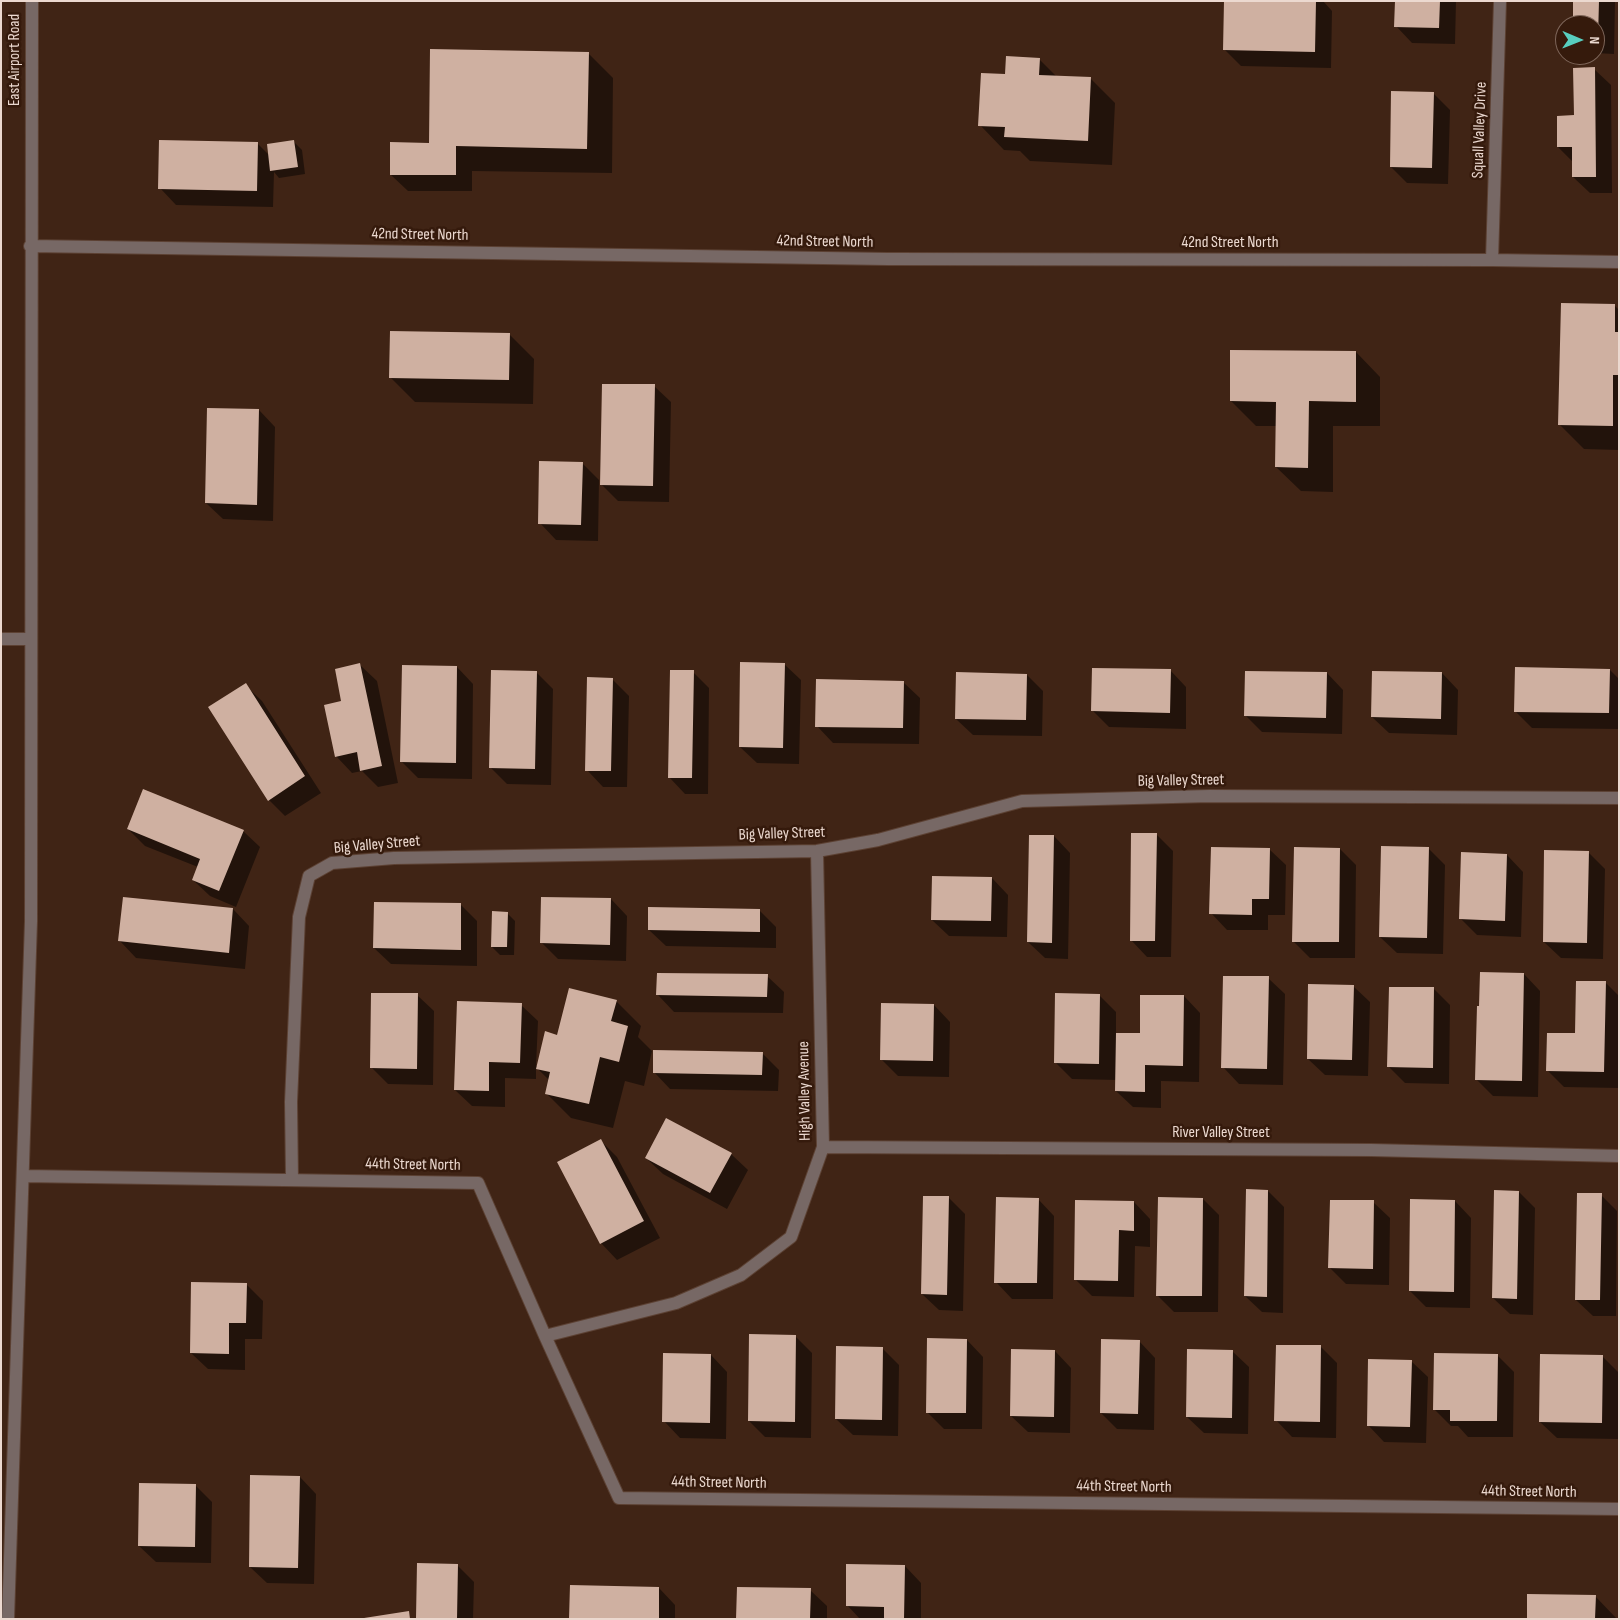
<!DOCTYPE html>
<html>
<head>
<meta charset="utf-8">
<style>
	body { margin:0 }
	#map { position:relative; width:1620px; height:1620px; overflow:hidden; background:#402415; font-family:"Sofia Sans Condensed",sans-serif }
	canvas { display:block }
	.frame { position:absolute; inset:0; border:2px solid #ecd9d0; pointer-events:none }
	.north { position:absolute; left:1555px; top:15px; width:50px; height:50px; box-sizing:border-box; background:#351a0c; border:1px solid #7e665a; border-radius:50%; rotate:91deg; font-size:14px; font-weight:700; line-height:20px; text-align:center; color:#ecd9d0 }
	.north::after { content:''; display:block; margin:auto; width:18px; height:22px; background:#58cebf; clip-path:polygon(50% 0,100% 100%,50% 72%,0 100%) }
</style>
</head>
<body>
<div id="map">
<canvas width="1620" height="1620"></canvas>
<div class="frame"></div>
<div class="north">N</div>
</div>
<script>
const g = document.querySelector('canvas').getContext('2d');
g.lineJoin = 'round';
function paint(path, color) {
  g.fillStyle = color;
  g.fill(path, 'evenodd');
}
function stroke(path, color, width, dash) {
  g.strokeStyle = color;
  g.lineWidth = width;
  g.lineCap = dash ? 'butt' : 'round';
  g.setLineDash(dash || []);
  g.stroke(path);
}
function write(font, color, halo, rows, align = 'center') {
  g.font = font + ' "Sofia Sans Condensed",sans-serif';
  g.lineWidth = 5;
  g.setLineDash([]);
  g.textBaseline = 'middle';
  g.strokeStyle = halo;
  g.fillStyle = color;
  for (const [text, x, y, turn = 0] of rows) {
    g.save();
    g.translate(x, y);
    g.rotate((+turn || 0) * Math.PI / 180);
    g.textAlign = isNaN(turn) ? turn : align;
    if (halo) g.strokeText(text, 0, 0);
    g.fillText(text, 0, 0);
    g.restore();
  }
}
const shadow = new Path2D(`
	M 1225,1 L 1323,1 L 1332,11 L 1331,68 L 1241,66 L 1225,50 Z
	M 1396,1 L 1456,1 L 1455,44 L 1412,43 L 1396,26 Z
	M 1574,1 L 1615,1 L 1614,54 L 1595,53 L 1595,25 L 1574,25 Z
	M 589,54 L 613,78 L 612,173 L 472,171 L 472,191 L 408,191 L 391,175 L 430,144 Z
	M 1039,59 L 1057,77 L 1090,78 L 1115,103 L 1112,165 L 1030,161 L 1020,151 L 1004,150 L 980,125 L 1006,75 Z
	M 1594,69 L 1611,85 L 1612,193 L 1590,193 L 1573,177 L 1573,162 L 1558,147 L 1575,117 Z
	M 1433,93 L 1450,110 L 1448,184 L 1407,183 L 1391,167 Z
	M 294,142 L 302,150 L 305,174 L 279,178 L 274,172 L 273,207 L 176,205 L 160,188 L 257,143 L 269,155 Z
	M 1615,306 L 1619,310 L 1619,450 L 1584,449 L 1559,424 Z
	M 509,334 L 534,359 L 533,404 L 415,402 L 390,377 Z
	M 1356,352 L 1380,377 L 1380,426 L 1333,426 L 1333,492 L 1301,491 L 1276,467 L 1277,426 L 1256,426 L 1231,401 Z
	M 654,386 L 671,402 L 669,502 L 618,501 L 602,485 Z
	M 259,410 L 275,427 L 273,521 L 223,519 L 206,503 Z
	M 582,463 L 599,480 L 598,541 L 556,540 L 540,523 Z
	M 784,664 L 801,680 L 799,764 L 757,763 L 740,747 Z
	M 360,665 L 377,681 L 398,783 L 378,787 L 362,771 L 352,773 L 336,756 L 343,702 Z
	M 457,667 L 473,684 L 472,779 L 418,778 L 402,762 Z
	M 1170,670 L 1186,687 L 1186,729 L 1109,727 L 1093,711 Z
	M 1610,670 L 1619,679 L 1619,729 L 1532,728 L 1515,711 Z
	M 536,672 L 553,689 L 551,785 L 507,784 L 490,767 Z
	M 693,672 L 709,688 L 708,794 L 685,794 L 669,777 Z
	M 1327,673 L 1343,690 L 1342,734 L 1262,732 L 1246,716 Z
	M 1442,673 L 1458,690 L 1457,735 L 1389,733 L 1372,717 Z
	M 1027,675 L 1043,691 L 1042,736 L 973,735 L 956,719 Z
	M 612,679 L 629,696 L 627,787 L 603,787 L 587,770 Z
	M 903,682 L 920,698 L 919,744 L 833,743 L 817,726 Z
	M 245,685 L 262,701 L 321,793 L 285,816 L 269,800 Z
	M 128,829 L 243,831 L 260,847 L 236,907 L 210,896 L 193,880 L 198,867 L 145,846 Z
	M 1156,834 L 1173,851 L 1171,957 L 1147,957 L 1131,940 Z
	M 1054,836 L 1070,853 L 1068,959 L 1045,958 L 1028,942 Z
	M 1428,848 L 1445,865 L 1443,954 L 1397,953 L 1380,937 Z
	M 1269,849 L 1286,865 L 1285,915 L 1268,915 L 1268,930 L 1227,930 L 1211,913 Z
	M 1340,849 L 1356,865 L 1355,958 L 1310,958 L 1293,941 Z
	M 1588,852 L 1605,869 L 1603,959 L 1561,958 L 1544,942 Z
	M 1507,855 L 1523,872 L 1521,937 L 1477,935 L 1460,918 Z
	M 992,878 L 1008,895 L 1007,937 L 949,936 L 932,920 Z
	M 611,899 L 627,916 L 626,961 L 558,959 L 542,943 Z
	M 461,905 L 477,921 L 477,966 L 391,964 L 374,948 Z
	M 233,909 L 249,926 L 245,969 L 136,958 L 120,941 Z
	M 760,911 L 776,927 L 776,948 L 666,946 L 649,930 Z
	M 507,913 L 515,921 L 514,955 L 500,955 L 492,947 Z
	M 1524,974 L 1540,991 L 1538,1097 L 1493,1096 L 1477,1080 Z
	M 767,976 L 784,992 L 783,1013 L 674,1012 L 658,995 Z
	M 1268,978 L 1285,994 L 1283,1085 L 1239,1084 L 1223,1067 Z
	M 1605,982 L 1619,996 L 1619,1088 L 1564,1087 L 1548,1071 L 1576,1034 Z
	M 1353,986 L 1370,1002 L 1368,1076 L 1325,1075 L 1308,1059 Z
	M 1434,989 L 1450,1005 L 1449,1084 L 1405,1083 L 1389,1067 Z
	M 417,995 L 434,1011 L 433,1085 L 388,1084 L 371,1067 Z
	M 1099,995 L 1116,1012 L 1116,1035 L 1141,1034 L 1184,996 L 1200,1013 L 1199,1082 L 1161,1081 L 1161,1108 L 1133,1107 L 1116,1091 L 1117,1080 L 1072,1079 L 1055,1062 Z
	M 616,1001 L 641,1026 L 638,1037 L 652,1051 L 644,1086 L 625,1081 L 613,1128 L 571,1118 L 546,1093 L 549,1080 L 536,1067 L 536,1079 L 505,1078 L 505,1107 L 472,1106 L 455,1090 L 521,1005 L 538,1021 L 536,1066 L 538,1066 L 558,1036 Z
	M 934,1005 L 950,1022 L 949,1077 L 898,1076 L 881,1059 Z
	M 762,1053 L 779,1070 L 778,1091 L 670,1089 L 654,1072 Z
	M 601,1141 L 617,1157 L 660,1238 L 617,1260 L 601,1243 Z
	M 731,1154 L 748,1170 L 727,1209 L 663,1174 L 646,1158 Z
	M 1268,1191 L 1284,1207 L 1283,1313 L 1262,1312 L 1245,1296 Z
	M 1519,1192 L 1535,1208 L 1533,1315 L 1510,1314 L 1493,1298 Z
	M 1601,1195 L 1617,1211 L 1616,1316 L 1593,1316 L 1576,1300 Z
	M 949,1198 L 965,1214 L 963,1311 L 939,1310 L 922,1294 Z
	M 1038,1199 L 1054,1216 L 1053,1299 L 1012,1299 L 996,1282 Z
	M 1203,1199 L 1219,1215 L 1218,1312 L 1174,1312 L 1157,1295 Z
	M 1455,1201 L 1471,1218 L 1470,1308 L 1426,1307 L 1410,1291 Z
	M 1134,1202 L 1150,1219 L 1150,1247 L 1135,1246 L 1134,1297 L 1092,1296 L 1075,1279 Z
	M 1373,1202 L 1390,1218 L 1389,1285 L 1346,1284 L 1330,1268 Z
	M 246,1284 L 263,1301 L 262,1339 L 245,1339 L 245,1370 L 208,1369 L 191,1353 Z
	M 796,1337 L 812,1353 L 811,1438 L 765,1437 L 749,1421 Z
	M 967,1340 L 983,1357 L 982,1429 L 944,1429 L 927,1412 Z
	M 1139,1341 L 1155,1358 L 1154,1430 L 1117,1429 L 1101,1413 Z
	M 1321,1347 L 1337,1363 L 1336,1438 L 1292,1437 L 1276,1420 Z
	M 882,1348 L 899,1365 L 898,1436 L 853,1435 L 836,1419 Z
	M 1055,1351 L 1071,1368 L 1070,1433 L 1028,1432 L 1011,1416 Z
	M 1232,1351 L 1249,1367 L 1248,1434 L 1204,1433 L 1187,1417 Z
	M 711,1355 L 727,1372 L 726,1439 L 680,1438 L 664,1421 Z
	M 1498,1356 L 1514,1372 L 1513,1437 L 1468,1437 L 1458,1426 L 1451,1426 L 1435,1410 Z
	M 1602,1356 L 1619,1373 L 1618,1439 L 1557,1438 L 1540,1422 Z
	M 1411,1361 L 1428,1377 L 1426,1443 L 1384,1442 L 1368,1425 Z
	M 300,1477 L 316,1494 L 314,1584 L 267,1583 L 250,1567 Z
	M 195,1485 L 212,1502 L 211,1563 L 156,1562 L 139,1546 Z
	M 457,1565 L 474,1582 L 473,1619 L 418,1619 L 417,1617 Z
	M 905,1566 L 921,1583 L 921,1619 L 860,1619 L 847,1605 Z
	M 659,1588 L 675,1605 L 675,1619 L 571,1619 Z
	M 810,1590 L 827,1606 L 827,1619 L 737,1619 Z
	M 1595,1596 L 1617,1619 L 1528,1619 Z`);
const building = new Path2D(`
	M 1224,1 L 1316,1 L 1315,52 L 1223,50 Z
	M 1395,1 L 1440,1 L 1439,28 L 1394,27 Z
	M 1573,1 L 1599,1 L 1598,38 L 1595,38 L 1595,25 L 1573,25 Z
	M 430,49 L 589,52 L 587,149 L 456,146 L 456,175 L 390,175 L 390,142 L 429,143 Z
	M 1006,56 L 1040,58 L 1039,75 L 1091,77 L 1088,141 L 1004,137 L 1005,127 L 978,126 L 981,73 L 1005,74 Z
	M 1595,67 L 1596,177 L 1572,177 L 1572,147 L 1557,147 L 1557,116 L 1574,115 L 1573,68 Z
	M 1391,91 L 1434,92 L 1432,168 L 1390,167 Z
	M 159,140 L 258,142 L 257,191 L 158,189 Z
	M 294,140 L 298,167 L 270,171 L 267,144 Z
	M 1561,303 L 1615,304 L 1615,332 L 1619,332 L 1619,375 L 1613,375 L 1613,426 L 1558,425 Z
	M 390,331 L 510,333 L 509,380 L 389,378 Z
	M 1230,350 L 1356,351 L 1356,402 L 1309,401 L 1308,468 L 1275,467 L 1276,402 L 1230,401 Z
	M 602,384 L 655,384 L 653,486 L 600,485 Z
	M 207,408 L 259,409 L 257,505 L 205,503 Z
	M 539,461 L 583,462 L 581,525 L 538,524 Z
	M 740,662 L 785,663 L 783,748 L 739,747 Z
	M 360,663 L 382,766 L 360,771 L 357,752 L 335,757 L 324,705 L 341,701 L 335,669 Z
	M 402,665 L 457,666 L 456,763 L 400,762 Z
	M 1515,667 L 1610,669 L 1609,713 L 1514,712 Z
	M 1092,668 L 1171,669 L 1170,713 L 1091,711 Z
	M 491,670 L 537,671 L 535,769 L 489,768 Z
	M 670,670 L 694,670 L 692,778 L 668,778 Z
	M 1245,671 L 1327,672 L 1326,718 L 1244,716 Z
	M 1372,671 L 1442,672 L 1441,719 L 1371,717 Z
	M 956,672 L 1027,674 L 1026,720 L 955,719 Z
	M 587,677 L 613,678 L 611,771 L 585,771 Z
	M 816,679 L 904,681 L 903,728 L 815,727 Z
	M 246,683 L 305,776 L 268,801 L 208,707 Z
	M 143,789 L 244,830 L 219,891 L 192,880 L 200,859 L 127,829 Z
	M 1131,833 L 1157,833 L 1155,941 L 1130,941 Z
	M 1029,835 L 1054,835 L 1052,943 L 1027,942 Z
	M 1381,846 L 1429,847 L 1427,938 L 1379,937 Z
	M 1211,847 L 1270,848 L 1269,899 L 1252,899 L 1252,915 L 1209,914 Z
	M 1294,847 L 1340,848 L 1339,942 L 1292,942 Z
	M 1544,850 L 1589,851 L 1587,943 L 1543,942 Z
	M 1461,852 L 1507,854 L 1505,921 L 1459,919 Z
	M 932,876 L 992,877 L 991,921 L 931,920 Z
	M 123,897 L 233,908 L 229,953 L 118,941 Z
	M 541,897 L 611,898 L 610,945 L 540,943 Z
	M 374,902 L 461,903 L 461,950 L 373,948 Z
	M 648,907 L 760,909 L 760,932 L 648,930 Z
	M 492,911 L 508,912 L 507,947 L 491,947 Z
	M 1480,972 L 1524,973 L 1522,1081 L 1475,1080 L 1477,1006 L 1479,1006 Z
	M 657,973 L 768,974 L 767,997 L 656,995 Z
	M 1223,976 L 1269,976 L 1267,1069 L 1221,1068 Z
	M 1576,981 L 1606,981 L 1604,1072 L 1546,1071 L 1547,1033 L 1575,1033 Z
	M 1308,984 L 1354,985 L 1352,1060 L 1307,1059 Z
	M 1389,987 L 1434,987 L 1433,1068 L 1387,1067 Z
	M 569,988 L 617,1000 L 611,1021 L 628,1026 L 619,1062 L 600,1057 L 589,1104 L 545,1094 L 550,1072 L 536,1069 L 545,1031 L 557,1035 Z
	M 371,993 L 418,993 L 417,1069 L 370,1068 Z
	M 1055,993 L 1100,994 L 1099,1064 L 1054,1063 Z
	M 1140,995 L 1184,995 L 1183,1066 L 1145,1065 L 1145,1092 L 1115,1091 L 1116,1033 L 1140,1033 Z
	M 457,1001 L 522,1003 L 520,1063 L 489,1062 L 489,1091 L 454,1090 Z
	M 881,1003 L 934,1004 L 933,1061 L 880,1060 Z
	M 653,1050 L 763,1052 L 762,1075 L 653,1073 Z
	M 666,1118 L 732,1153 L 710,1193 L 645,1158 Z
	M 601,1139 L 644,1221 L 600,1244 L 557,1162 Z
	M 1246,1189 L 1268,1190 L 1267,1297 L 1244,1296 Z
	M 1494,1190 L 1519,1191 L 1517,1299 L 1492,1298 Z
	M 1577,1193 L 1602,1193 L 1600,1300 L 1575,1300 Z
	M 923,1196 L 949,1196 L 947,1295 L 921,1294 Z
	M 996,1197 L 1039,1198 L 1037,1283 L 994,1283 Z
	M 1158,1197 L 1203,1198 L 1202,1296 L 1156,1296 Z
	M 1410,1199 L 1455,1200 L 1454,1292 L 1409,1291 Z
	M 1075,1200 L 1134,1201 L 1134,1231 L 1119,1230 L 1118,1281 L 1074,1280 Z
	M 1330,1200 L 1374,1200 L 1373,1269 L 1328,1268 Z
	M 191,1282 L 247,1283 L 246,1323 L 229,1323 L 229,1354 L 190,1353 Z
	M 749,1334 L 796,1335 L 795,1422 L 748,1421 Z
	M 927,1338 L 967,1339 L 966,1413 L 926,1413 Z
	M 1101,1339 L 1140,1340 L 1138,1414 L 1100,1413 Z
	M 1276,1345 L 1321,1345 L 1320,1422 L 1274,1421 Z
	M 836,1346 L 883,1347 L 882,1420 L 835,1419 Z
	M 1011,1349 L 1055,1350 L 1054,1417 L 1010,1416 Z
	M 1187,1349 L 1233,1350 L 1232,1418 L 1186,1417 Z
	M 663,1353 L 711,1354 L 710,1423 L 662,1422 Z
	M 1434,1353 L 1498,1354 L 1497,1421 L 1450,1421 L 1450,1410 L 1433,1410 Z
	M 1540,1354 L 1603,1355 L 1602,1423 L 1539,1422 Z
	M 1368,1359 L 1412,1360 L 1410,1427 L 1367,1426 Z
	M 250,1475 L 300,1476 L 298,1568 L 249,1567 Z
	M 139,1483 L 196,1484 L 195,1547 L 138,1546 Z
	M 417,1563 L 458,1564 L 457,1619 L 416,1618 Z
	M 846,1564 L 905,1565 L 904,1619 L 884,1619 L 884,1607 L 846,1606 Z
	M 570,1585 L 659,1587 L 659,1619 L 569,1619 Z
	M 737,1587 L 811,1588 L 810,1619 L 736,1619 Z
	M 1527,1594 L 1596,1595 L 1595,1619 L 1527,1619 Z
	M 409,1611 L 410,1619 L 364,1619 L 364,1618 Z`);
const minor = new Path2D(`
	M 30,246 L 888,259 L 1492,260 L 1619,262
	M 1492,260 L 1500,1
	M 1,639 L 31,639
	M 823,1147 L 1371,1150 L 1619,1156
	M 23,1176 L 478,1183 L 545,1336 L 619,1498 L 1619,1509
	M 292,1180 L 291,1102 L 299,917 L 309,876 L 332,863 L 394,858 L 817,851 L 878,840 L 1022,801 L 1210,796 L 1619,798
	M 545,1336 L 676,1303 L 741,1275 L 791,1237 L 823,1147 L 817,851
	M 8,1619 L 31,921 L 32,1`);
const streetNames = [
	["East Airport Road",15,60,-90],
	["Squall Valley Drive",1480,130,-88],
	["42nd Street North",420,235,1],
	["42nd Street North",825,242,1],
	["42nd Street North",1230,243],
	["Big Valley Street",1181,781,-1],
	["Big Valley Street",782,834,-2],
	["Big Valley Street",377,845,-5],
	["High Valley Avenue",805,1091,-91],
	["River Valley Street",1221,1133],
	["44th Street North",413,1165,1],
	["44th Street North",719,1483,1],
	["44th Street North",1124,1487,1],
	["44th Street North",1529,1492,1]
];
paint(shadow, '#0007');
paint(building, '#cfb0a1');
stroke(minor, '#5c4133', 14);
stroke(minor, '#776865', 12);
write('16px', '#ecd9d0', '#351a0c', streetNames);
</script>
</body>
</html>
